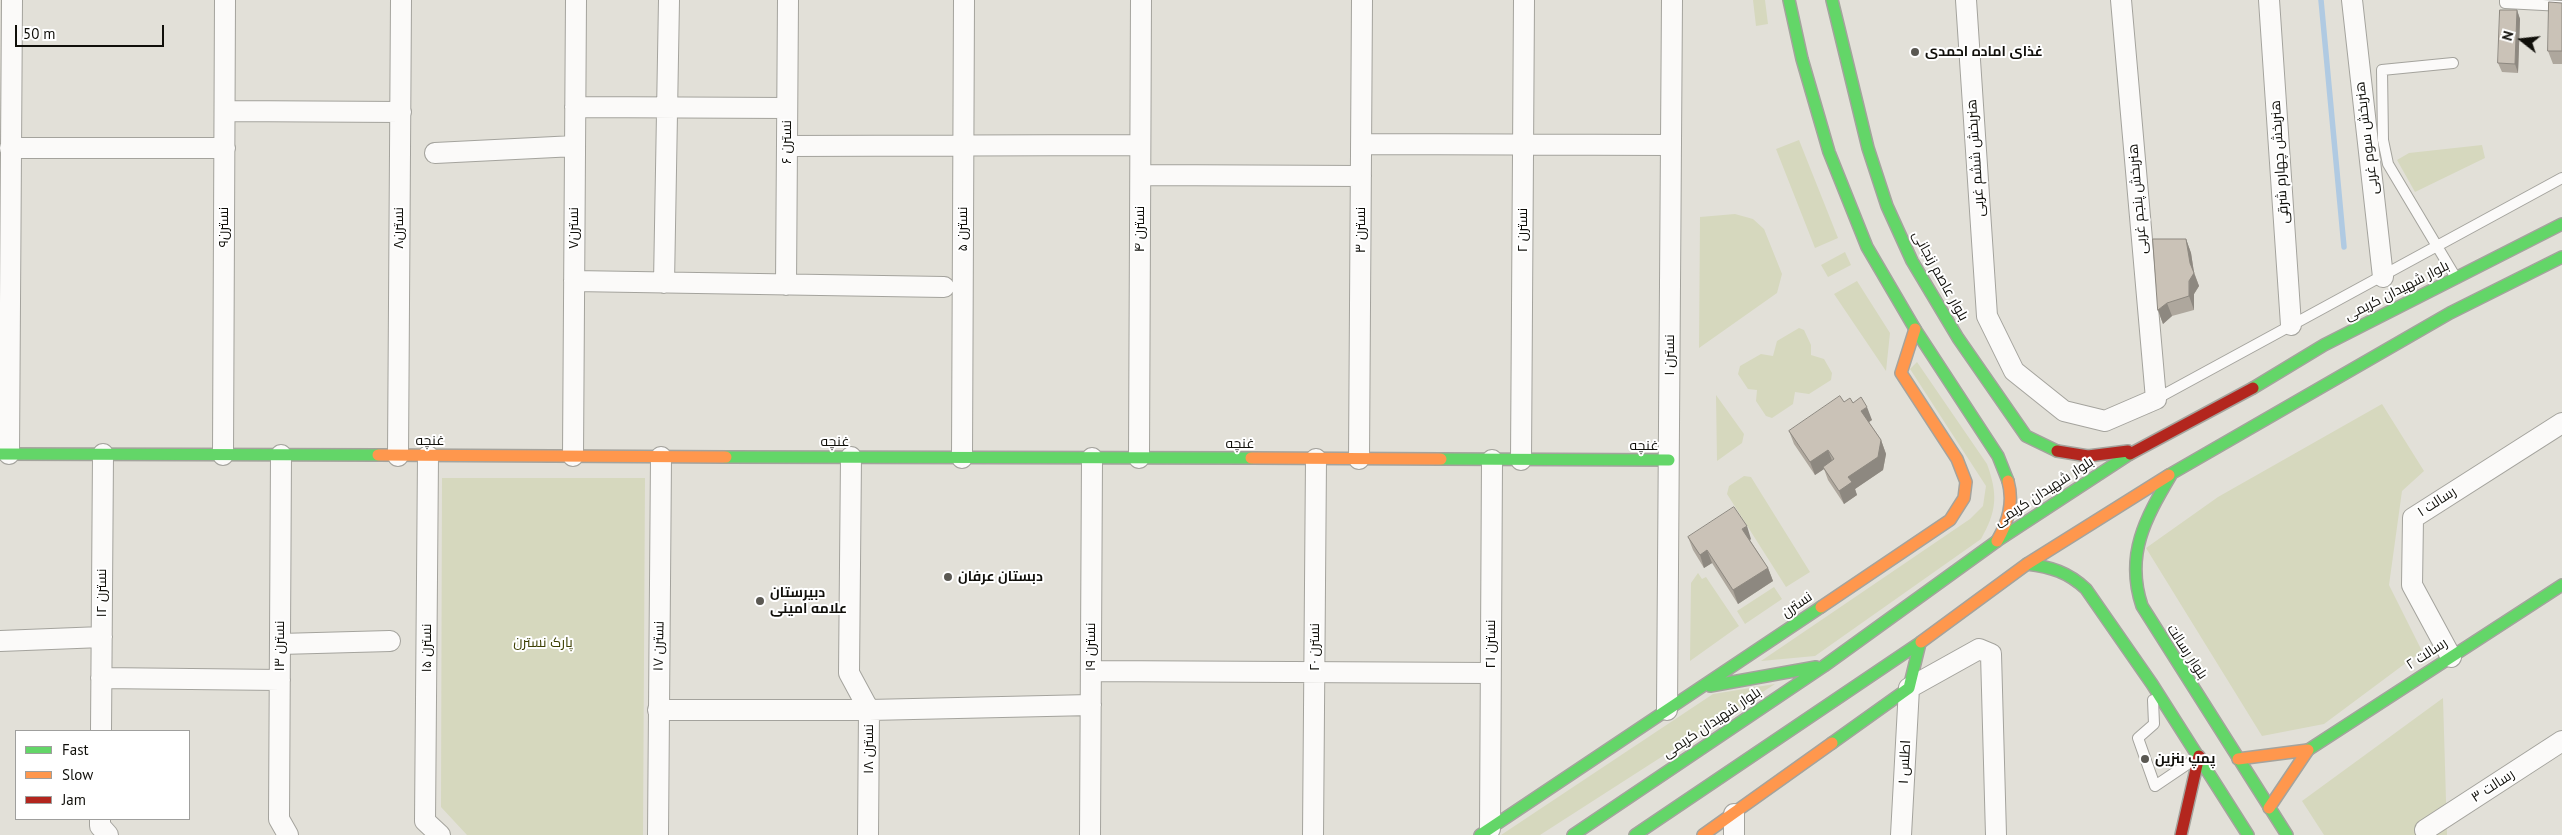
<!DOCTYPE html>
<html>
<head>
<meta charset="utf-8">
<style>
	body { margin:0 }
	#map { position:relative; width:2562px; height:835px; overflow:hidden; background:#e2e0d8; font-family:"PT Sans",sans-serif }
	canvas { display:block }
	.legend { position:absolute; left:15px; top:730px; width:175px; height:90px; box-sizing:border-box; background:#fff; border:1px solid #9f9f9d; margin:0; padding:6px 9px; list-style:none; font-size:15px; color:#100f0a }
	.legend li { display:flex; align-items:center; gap:10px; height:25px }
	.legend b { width:25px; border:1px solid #9f9f9d }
	.north { position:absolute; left:2497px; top:15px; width:50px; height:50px; -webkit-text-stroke:4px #fff; paint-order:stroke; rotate:286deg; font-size:14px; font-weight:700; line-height:20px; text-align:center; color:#100f0a }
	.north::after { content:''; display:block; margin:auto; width:18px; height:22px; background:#100f0a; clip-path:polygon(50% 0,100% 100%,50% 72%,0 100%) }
	.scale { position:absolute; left:15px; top:25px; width:149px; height:22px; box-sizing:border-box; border:2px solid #100f0a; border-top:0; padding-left:6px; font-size:15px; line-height:18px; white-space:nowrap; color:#100f0a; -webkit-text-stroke:4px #fff; paint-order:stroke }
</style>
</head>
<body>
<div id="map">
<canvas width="2562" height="835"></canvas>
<ul class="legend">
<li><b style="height:6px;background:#63d668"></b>Fast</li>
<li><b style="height:6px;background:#ff974d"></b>Slow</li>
<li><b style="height:6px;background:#b3261e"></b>Jam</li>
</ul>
<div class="north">N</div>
<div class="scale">50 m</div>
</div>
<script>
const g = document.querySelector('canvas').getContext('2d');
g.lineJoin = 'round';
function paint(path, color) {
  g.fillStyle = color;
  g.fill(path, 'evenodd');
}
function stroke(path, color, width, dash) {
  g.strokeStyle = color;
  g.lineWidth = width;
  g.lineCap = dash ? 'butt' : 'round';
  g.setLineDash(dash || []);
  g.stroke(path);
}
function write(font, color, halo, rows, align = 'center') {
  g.font = font + ' "PT Sans",Cairo,sans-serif';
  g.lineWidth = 4;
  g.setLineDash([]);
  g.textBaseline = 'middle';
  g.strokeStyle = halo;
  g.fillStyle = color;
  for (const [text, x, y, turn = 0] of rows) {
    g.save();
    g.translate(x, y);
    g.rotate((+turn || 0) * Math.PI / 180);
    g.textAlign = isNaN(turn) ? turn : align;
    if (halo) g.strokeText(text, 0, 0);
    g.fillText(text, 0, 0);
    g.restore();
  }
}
const green = new Path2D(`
	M 1753,0 L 1765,0 L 1768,24 L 1756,26 Z
	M 1799,140 L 1838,238 L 1815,248 L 1776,149 Z
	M 2482,145 L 2485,158 L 2415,192 L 2397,160 L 2409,153 Z
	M 1735,214 L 1753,219 L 1764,229 L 1782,274 L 1777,293 L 1699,348 L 1700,217 Z
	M 1845,252 L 1851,265 L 1828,277 L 1821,265 Z
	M 1857,281 L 1890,333 L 1886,371 L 1834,294 Z
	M 1799,328 L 1804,330 L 1811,345 L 1811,355 L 1824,359 L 1832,373 L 1831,380 L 1809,394 L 1795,392 L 1793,404 L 1772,418 L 1766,416 L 1756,401 L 1757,390 L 1748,389 L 1738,374 L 1740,366 L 1761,354 L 1773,356 L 1777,341 Z
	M 1917,362 L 1987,464 C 1998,494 1997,511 1981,539 L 1815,656 L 1761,661 L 1970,519 L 1983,506 L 1986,486 L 1910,369 Z
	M 1716,395 L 1744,434 L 1742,443 L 1717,461 Z
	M 2382,404 L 2424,471 L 2402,491 L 2389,585 L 2422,651 L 2324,724 L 2262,736 L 2146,548 L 2218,497 Z
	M 1744,476 L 1751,477 L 1810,572 L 1786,587 L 1727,494 L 1729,486 Z
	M 442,478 L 645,478 L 643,835 L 467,835 L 441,807 Z
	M 1698,573 L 1702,579 L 1706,577 L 1739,626 L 1690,661 L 1691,583 Z
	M 1774,587 L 1782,599 L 1745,624 L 1737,611 Z
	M 1775,684 L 1540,835 L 1501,835 L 1713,694 Z
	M 2443,698 L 2447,835 L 2324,835 L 2302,801 Z`);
const stream = new Path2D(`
	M 2321,0 L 2344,247`);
const lane = new Path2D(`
	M 2505,0 L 2505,3 L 2562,6
	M 2453,63 L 2382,70 L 2383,140 L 2388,164 L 2456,278
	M 2156,399 L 2562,178
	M 2153,700 L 2154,724 L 2138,738 L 2155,786 L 2192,761`);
const street = new Path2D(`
	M 1966,0 L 1987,316 L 2014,371 L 2064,411 L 2105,421 L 2156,399 L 2121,0
	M 2269,0 L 2291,325
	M 2352,0 L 2383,277
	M 575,107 L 787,108
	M 225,111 L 401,112
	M 1361,144 L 1671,145
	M 787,146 L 1139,145
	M 10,148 L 225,148
	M 435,153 L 575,146
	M 1141,175 L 1361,176
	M 574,281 L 944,287
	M 664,283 L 669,0
	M 786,285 L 788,0
	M 9,454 L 12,0
	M 223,455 L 225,0
	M 281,455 L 279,819 L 288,835
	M 398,456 L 401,0
	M 428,456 L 425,821 L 440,835
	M 573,456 L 576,0
	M 851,457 L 849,673 L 869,710 L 868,835
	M 962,458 L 964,0
	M 1139,458 L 1141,0
	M 1359,459 L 1362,0
	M 1521,460 L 1524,0
	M 0,641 L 102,637
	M 280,644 L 390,641
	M 2451,657 L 2412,585 L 2413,518 L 2562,423
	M 1091,671 L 1490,673
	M 101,678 L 280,680
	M 658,710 L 869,710 L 1091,705
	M 1667,710 L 1672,0
	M 101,731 L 103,454
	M 1734,814 L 1734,835
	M 100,819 L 100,826 L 108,835
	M 1490,829 L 1492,460
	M 2425,830 L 2562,741
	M 658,835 L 661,457
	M 1090,835 L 1092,458
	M 1313,835 L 1316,459
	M 1901,835 L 1909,688 L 1979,649 L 1991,654 L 1996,835`);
const fast = new Path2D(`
	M 1789,0 L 1802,59 L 1829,152 L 1867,247 L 1915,329 L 1998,456 L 2008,481
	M 1832,0 L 1868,148 L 1887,206 L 1912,261 L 1958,338 L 2026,436 L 2057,451
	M 2253,388 L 2324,345 L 2562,224
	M 0,454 L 378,455
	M 726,457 L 1251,458
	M 1441,459 L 1669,460
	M 2169,475 L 2450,313 L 2562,257
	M 2171,475 C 2145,519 2125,555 2142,606 L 2287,835
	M 2027,564 C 2051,567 2068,572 2086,589 L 2152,684 L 2248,835
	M 1710,686 L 1816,667
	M 1832,743 L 1909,688 L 1920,643
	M 2308,750 L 2562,585
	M 1480,835 L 1821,607
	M 1573,835 L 1824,666 L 1997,541 L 2130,454
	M 1635,835 L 1921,642`);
const slow = new Path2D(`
	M 378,455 L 726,457
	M 1251,458 L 1441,459
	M 1997,541 C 2008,522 2014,503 2008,481
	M 1821,607 L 1950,520 L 1964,498 L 1966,482 L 1957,459 L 1901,373 L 1915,329
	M 1921,642 L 2027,564 L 2169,475
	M 2238,759 L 2308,750 L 2269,808
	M 1703,835 L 1832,743`);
const jam = new Path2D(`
	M 2057,451 L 2088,456 L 2128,451
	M 2130,454 L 2253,388
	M 2181,835 L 2199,756`);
const wall = new Path2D(`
	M 2562,3 L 2562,64 L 2553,64 L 2548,51 Z
	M 2517,10 L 2520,19 L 2518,73 L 2502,72 L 2498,63 Z
	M 2186,239 L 2191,253 L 2194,272 L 2199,286 L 2194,294 L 2194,310 L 2172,316 L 2163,324 L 2158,310 Z
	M 1844,402 L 1853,403 L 1872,420 L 1869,422 L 1881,440 L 1886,454 L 1883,470 L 1855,489 L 1857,495 L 1844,504 L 1828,480 L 1824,469 L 1815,475 L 1794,444 L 1789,431 Z
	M 1688,537 L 1751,539 L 1750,540 L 1768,568 L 1773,581 L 1738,604 L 1712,563 L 1704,568 L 1693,550 Z`);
const shadedWall = new Path2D(`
	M 2517,10 L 2520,19 L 2518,73 L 2515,64 Z
	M 2186,239 L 2191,253 L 2194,273 L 2199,286 L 2194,294 L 2194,310 L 2189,296 L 2190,263 Z
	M 2167,303 L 2172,316 L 2163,324 L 2158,310 Z
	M 1867,407 L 1872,420 L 1866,424 L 1861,411 Z
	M 1881,440 L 1886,454 L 1883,470 L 1855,489 L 1857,495 L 1844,504 L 1839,491 L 1848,477 Z
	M 1828,450 L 1833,463 L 1823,467 L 1824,469 L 1815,475 L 1810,462 Z
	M 1747,526 L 1751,539 L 1747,542 L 1742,529 Z
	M 1707,550 L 1712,563 L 1704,568 L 1700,555 Z
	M 1768,568 L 1773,581 L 1738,604 L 1733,590 Z`);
const building = new Path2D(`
	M 2549,2 L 2562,3 L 2562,51 L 2548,51 Z
	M 2500,10 L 2517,10 L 2515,64 L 2498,63 Z
	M 2153,239 L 2186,239 L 2190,263 L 2194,273 L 2189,281 L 2189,296 L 2167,303 L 2158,310 Z
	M 1840,396 L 1844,402 L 1850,398 L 1853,403 L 1861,397 L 1867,407 L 1861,411 L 1881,440 L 1878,457 L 1848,477 L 1852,482 L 1839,491 L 1823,467 L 1834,459 L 1828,450 L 1810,462 L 1789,431 Z
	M 1734,507 L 1747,526 L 1742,529 L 1768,568 L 1733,590 L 1707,550 L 1700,555 L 1688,537 Z`);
const markers = [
	[1915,52,5,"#5a5852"],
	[948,577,5,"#5a5852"],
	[760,601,5,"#5a5852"],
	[2145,759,5,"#5a5852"]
];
const poiNames = [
	["غذای اماده احمدی",1925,52],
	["دبستان عرفان",958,577],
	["دبیرستان",770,593],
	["علامه امینی",770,609],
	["پمپ بنزین",2155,759]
];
const streetNames = [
	["هنربخش سوم غربی",2367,138,-97],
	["نسترن ۶",787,142,-90],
	["هنربخش ششم غربی",1976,158,-94],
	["هنربخش چهارم شرقی",2280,162,-94],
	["هنربخش پنجم غربی",2138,199,-95],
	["نسترن۹",224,227,-90],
	["نسترن۸",399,228,-90],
	["نسترن۷",574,228,-90],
	["نسترن ۵",963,229,-90],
	["نسترن ۴",1140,229,-90],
	["نسترن ۳",1361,230,-90],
	["نسترن ۲",1523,230,-90],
	["بلوار عاصم زنجانی",1940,276,61],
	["بلوار شهیدان کریمی",2397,291,-27],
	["نسترن ۱",1670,355,-90],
	["غنچه",430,441],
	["غنچه",835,442],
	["غنچه",1240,444],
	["غنچه",1644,446],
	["بلوار شهیدان کریمی",2044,492,-33],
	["رسالت ۱",2437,502,-33],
	["نسترن ۱۲",102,593,-90],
	["نسترن",1797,605,-34],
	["نسترن ۲۱",1491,644,-90],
	["نسترن ۱۳",280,646,-90],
	["نسترن ۱۷",659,646,-89],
	["نسترن ۱۹",1091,647,-90],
	["نسترن ۲۰",1315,647,-90],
	["نسترن ۱۵",427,648,-90],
	["بلوار رسالت",2187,652,57],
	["رسالت ۲",2427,654,-33],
	["بلوار شهیدان کریمی",1712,723,-34],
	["نسترن ۱۸",869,749,-90],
	["اطلس ۱",1905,762,-87],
	["رسالت ۳",2493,786,-33]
];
const parkNames = [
	["پارک نسترن",543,643]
];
paint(green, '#d6d8be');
stroke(stream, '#b0cae2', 5.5);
stroke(lane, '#a4a39d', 12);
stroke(street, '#a4a39d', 22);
stroke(fast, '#a4a39d', 14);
stroke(slow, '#a4a39d', 14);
stroke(jam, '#a4a39d', 14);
stroke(lane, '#fbfaf9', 10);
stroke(street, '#fbfaf9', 20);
stroke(fast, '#63d668', 11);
stroke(slow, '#ff974d', 11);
stroke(jam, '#b3261e', 11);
paint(wall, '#aea79d');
paint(shadedWall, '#8d8880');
paint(building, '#cac2b7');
stroke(building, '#8d8880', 1);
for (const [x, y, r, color] of markers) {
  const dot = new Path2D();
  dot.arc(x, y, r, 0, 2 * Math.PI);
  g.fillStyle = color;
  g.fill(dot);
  stroke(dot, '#fff', 2);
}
write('bold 14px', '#100f0a', '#fff', poiNames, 'left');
write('14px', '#100f0a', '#fff', streetNames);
write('14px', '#3c3f02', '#fff', parkNames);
</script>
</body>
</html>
